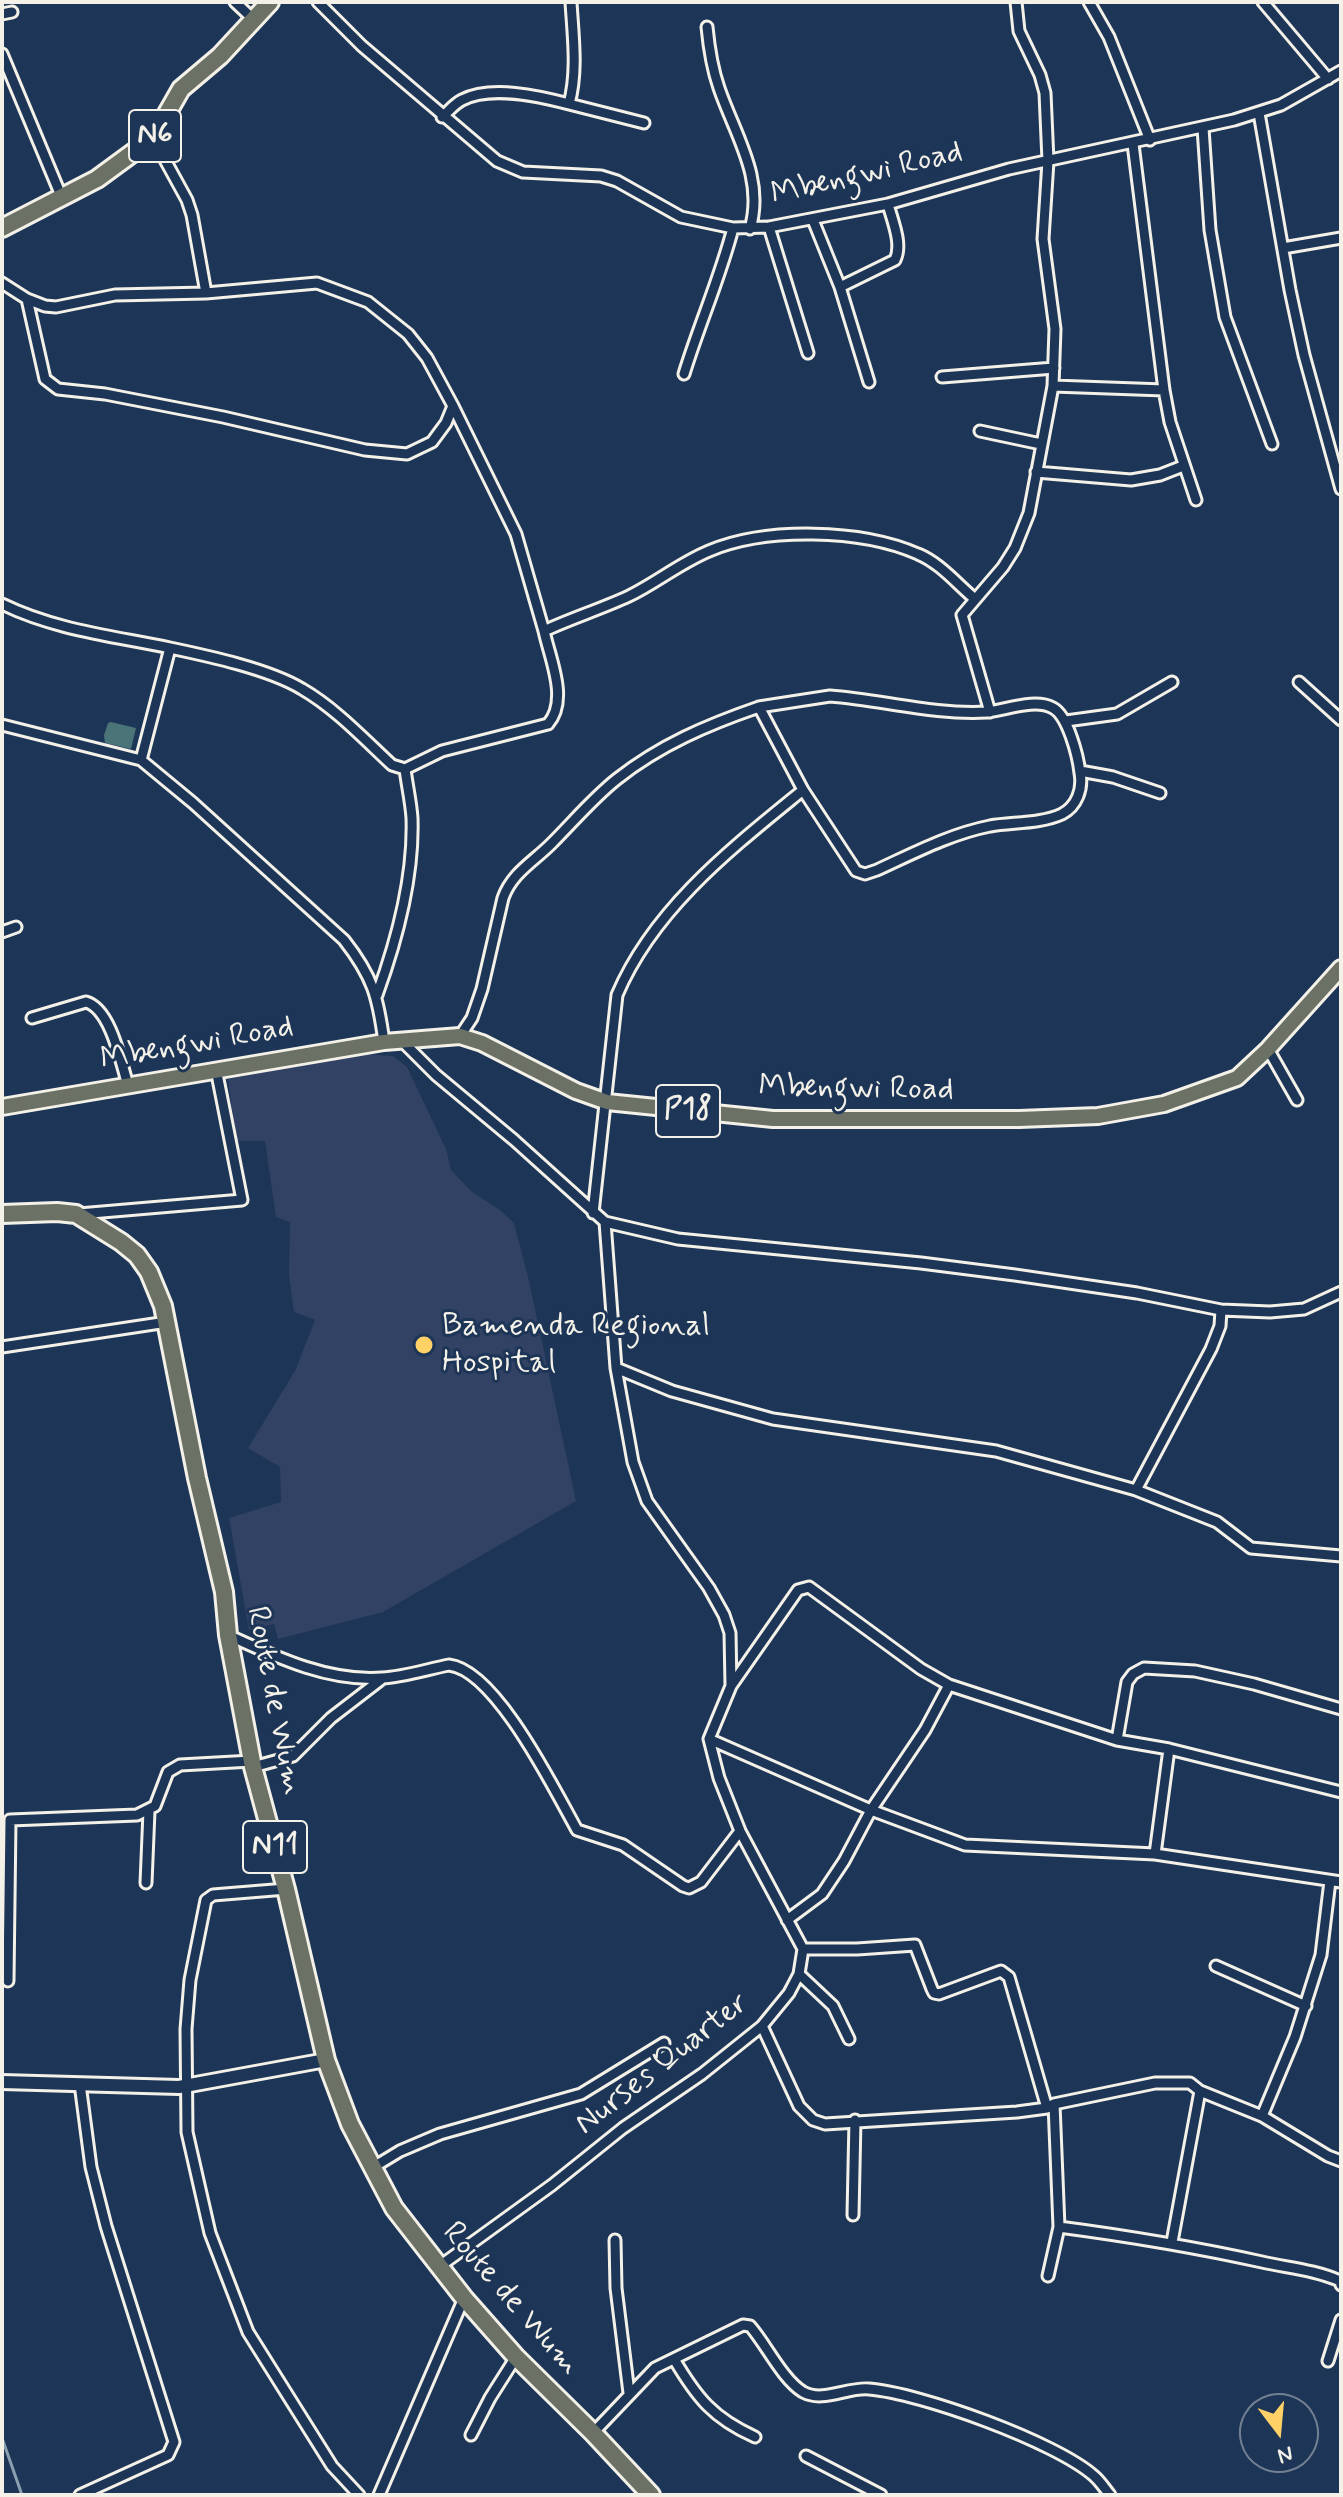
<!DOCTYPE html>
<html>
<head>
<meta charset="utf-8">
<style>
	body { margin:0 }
	#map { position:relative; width:1343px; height:2497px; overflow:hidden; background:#1d3557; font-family:Mynerve,sans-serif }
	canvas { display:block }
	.frame { position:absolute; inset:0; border:4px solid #f4f1e8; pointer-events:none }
	.north { position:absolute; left:1239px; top:2393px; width:80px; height:80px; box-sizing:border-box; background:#1d3557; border:2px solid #738091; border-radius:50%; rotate:164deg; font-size:22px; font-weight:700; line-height:32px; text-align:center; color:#f4f1e8 }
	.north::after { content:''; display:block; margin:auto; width:28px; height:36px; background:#ffd166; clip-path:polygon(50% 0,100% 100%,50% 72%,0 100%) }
</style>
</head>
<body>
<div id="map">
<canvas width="1343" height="2497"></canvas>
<div class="frame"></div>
<div class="north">N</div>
</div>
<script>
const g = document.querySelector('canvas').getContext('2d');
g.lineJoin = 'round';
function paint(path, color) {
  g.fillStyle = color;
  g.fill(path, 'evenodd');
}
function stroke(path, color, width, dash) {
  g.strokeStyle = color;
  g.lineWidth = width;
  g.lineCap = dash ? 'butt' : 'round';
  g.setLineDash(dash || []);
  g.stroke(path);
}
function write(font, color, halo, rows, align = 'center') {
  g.font = font + ' Mynerve,sans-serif';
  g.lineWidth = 6;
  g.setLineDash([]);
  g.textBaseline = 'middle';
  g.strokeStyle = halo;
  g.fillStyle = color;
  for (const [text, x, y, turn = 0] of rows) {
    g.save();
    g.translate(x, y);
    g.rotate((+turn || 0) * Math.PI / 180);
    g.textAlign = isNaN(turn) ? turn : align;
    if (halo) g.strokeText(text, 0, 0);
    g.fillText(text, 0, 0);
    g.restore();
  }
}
const built = new Path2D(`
	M 366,1054 L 393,1056 L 407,1067 L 446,1149 L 451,1170 L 471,1191 L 500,1210 L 514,1223 L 529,1281 L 576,1501 L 383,1612 L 278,1639 L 274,1624 L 249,1630 L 229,1518 L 281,1502 L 280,1467 L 248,1448 L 295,1371 L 315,1320 L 294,1312 L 289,1275 L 290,1222 L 276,1217 L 265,1141 L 236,1141 L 228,1079 Z`);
const green = new Path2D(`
	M 111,722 L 136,728 L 131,749 L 105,743 L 104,735 L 108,723 Z`);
const stream = new Path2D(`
	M 2,2438 L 22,2495`);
const street = new Path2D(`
	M 235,2 L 253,19
	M 318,2 L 362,46 L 497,161 L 523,172 L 601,176 L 617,181 L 681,217 L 733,228 L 769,227 L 888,204 L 1009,169 L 1234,120 L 1281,105 L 1341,71
	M 1089,2 L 1109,37 L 1150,140
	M 1263,2 L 1328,79
	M 2,14 L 12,12
	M 707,27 C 709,48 712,68 719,88 C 735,135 765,178 750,229
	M 2,54 L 62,198
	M 569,104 L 644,123
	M 1259,113 L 1290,290 L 1304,355 L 1341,489
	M 442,117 C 449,111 454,104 462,100 C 491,85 539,96 569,104 C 578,71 573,36 571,2
	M 1203,128 L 1210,230 L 1225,317 L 1272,444
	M 153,138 L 187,200 L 192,215 L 206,293
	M 1133,144 L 1164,390 L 1170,422 L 1196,500
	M 813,220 L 840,287 L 869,382
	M 769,227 L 808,353
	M 1283,248 L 1341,238
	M 2,283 L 27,299 L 45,306 L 56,307 L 115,295 L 206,293 L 317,283 L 368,302 L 408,334 L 427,358 L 453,406 L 516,534 L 544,631
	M 840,287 L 895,260 C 903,244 892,220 888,204
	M 27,299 L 45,379 L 58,389 L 105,394 L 223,417 L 365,450 L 407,454 L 432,442 L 446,423 L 453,406
	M 684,374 C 699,325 720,278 733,228
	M 942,377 L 1054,368
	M 1053,386 L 1164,390
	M 980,431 L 1041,444
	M 1036,472 L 1131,480 L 1160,475 L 1183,466
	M 2,604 C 55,630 113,636 170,648 L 141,760
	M 170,648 C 208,656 269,669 302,689 C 335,708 364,739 392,765 L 405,769 C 407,785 411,802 412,818 C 414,877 397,940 377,995
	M 1299,682 L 1341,720
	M 830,696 C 883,700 933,715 987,712 C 1006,710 1035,698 1053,708 C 1068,716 1078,756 1080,773 C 1083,789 1077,806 1062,814 C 1040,824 1013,822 990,826 C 950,834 914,853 877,870 L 865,874 L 856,871 L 803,790 L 759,707 Z
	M 990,712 L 962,615 L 1003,567 L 1015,548 L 1029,513 L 1053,386 L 1055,329 L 1043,239 L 1048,161 L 1045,93 L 1040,75 L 1019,31 L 1016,2
	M 1066,721 L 1117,714 L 1172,682
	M 2,725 L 141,760 L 193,803 L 344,940 C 373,977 378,997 384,1042
	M 405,769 L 442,751 L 548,724 C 569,700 550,659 544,631 C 572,618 601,609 629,596 C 656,583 680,563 709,551 C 766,527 861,529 918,554 C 940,563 957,584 975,599
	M 1080,771 L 1113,777 L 1160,793
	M 2,932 L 16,927
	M 32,1018 L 86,1002 C 111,1009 121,1063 128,1085
	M 460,1036 L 472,1018 L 482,989 L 503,898 C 512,873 533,862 551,844 C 573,822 593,798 617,779 C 660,745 707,725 759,707
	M 401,1040 L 436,1075 L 514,1140 L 605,1222 L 678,1239 L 921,1263 L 1015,1275 L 1137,1293 L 1221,1310 L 1270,1312 L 1304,1309 L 1341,1292
	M 1268,1049 L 1297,1100
	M 593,1213 L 617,995 C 654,908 732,848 803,790
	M 79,1214 L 242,1200 L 216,1069
	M 2,1347 L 167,1322
	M 616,1368 L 672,1391 L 773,1419 L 996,1451 L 1136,1490 L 1217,1522 L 1251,1548 L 1341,1556
	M 1136,1490 L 1211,1349 L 1220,1326 L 1221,1310
	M 228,1635 C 276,1657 328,1682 382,1678 C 404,1677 428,1669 449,1665 C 496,1670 555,1791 577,1830 L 623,1845 L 683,1886 L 689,1888 L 701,1882 L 740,1831
	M 731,1686 L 798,1590 L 809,1587 L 921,1669 L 949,1685 L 1117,1740 L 1169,1749 L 1341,1792
	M 709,1739 L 871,1810 L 965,1845 L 1155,1854 L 1341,1882
	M 1117,1740 L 1127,1682 L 1133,1674 L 1144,1668 L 1195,1671 L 1254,1684 L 1341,1709
	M 253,1767 L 293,1756 L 331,1718 L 383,1678
	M 1155,1854 L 1169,1749
	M 146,1883 L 149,1811
	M 286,1889 L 213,1895 L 206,1900 L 190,1980 L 186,2029 L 187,2132 L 210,2233 L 248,2332 L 332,2466 L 359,2495
	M 787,1920 L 822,1894 L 844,1861 L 871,1810 L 925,1730 L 949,1685
	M 803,1949 L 857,1949 L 915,1945 L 932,1989 L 934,1993 L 939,1994 L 1001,1971 L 1009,1977 L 1047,2108
	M 1216,1966 L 1306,2006
	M 799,1974 L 833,2006 L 849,2039
	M 8,1981 L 10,1820 L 137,1815 L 155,1806 L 168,1772 L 180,1765 L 252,1761
	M 762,2026 L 799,2106 L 813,2120 L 825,2124 L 1017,2112 L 1047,2108 L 1054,2104 L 1155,2083 L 1190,2083 L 1200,2091 L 1262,2116 L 1328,2156 L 1341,2161
	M 1262,2116 L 1295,2037 L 1321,1955 L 1330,1881
	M 372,2168 L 400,2151 L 440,2134 L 581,2094 L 664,2043
	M 853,2215 L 855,2120
	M 1059,2227 C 1127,2236 1194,2247 1262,2262 C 1289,2268 1315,2270 1340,2281 L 1341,2285
	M 615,2240 L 616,2288 L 629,2393
	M 1172,2242 L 1200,2091
	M 440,2266 L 552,2185 L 623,2128 L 702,2074 L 762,2026 L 789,1993 L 799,1974 L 803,1949 L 740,1831 L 719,1778 L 709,1739 L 731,1686 L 730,1633 L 724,1615 L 709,1588 L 647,1501 L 633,1462 L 616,1368 L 605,1222
	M 1048,2276 L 1059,2227 L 1054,2104
	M 674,2359 C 697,2398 713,2418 755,2437
	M 1328,2361 L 1341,2320
	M 593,2433 L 655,2368 L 743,2325 L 750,2326 C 766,2344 782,2379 803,2392 C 823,2403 847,2387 869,2389 C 920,2393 1056,2442 1094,2476 C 1100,2481 1105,2489 1110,2495
	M 471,2435 L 490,2398 L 516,2357
	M 806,2456 L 881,2495
	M 80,2495 L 168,2455 L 174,2442 L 106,2226 L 91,2167 L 80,2084
	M 379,2495 L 464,2298`);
const secondary = new Path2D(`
	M 2,2082 L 179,2087 L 326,2060`);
const primary = new Path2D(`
	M 2,1107 L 384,1042 L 460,1036 L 482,1043 L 576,1091 L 607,1102 L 773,1119 L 1019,1119 L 1098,1116 L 1164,1104 L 1237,1078 L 1268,1049 L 1341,968`);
const highway = new Path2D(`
	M 2,228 L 97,179 L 153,138 L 181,89 L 220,56 L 270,2
	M 2,1214 L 57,1212 L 76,1214 L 121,1242 L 137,1255 L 149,1272 L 163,1306 L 197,1478 L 224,1592 L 228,1635 L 253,1767 L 286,1889 L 326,2060 L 350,2124 L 394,2208 L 464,2298 L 516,2357 L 593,2433 L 651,2495`);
const markers = [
	[424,1345,10,"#ffd166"]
];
const shields = [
	[155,136,52],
	[688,1111,64],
	[275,1847,64]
];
const shieldNames = [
	["N6",155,136],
	["P18",688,1111],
	["N11",275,1847]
];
const streetNames = [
	["Mbengwi Road",867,175,-13],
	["Mbengwi Road",197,1045,-10],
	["Mbengwi Road",856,1090,1],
	["Route de Wum",273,1701,79],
	["Nurses Quarter",663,2065,-38],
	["Route de Wum",510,2300,49]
];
const poiNames = [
	["Bamenda Regional",442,1327],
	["Hospital",442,1364]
];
paint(built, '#324264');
paint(green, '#4b7479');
stroke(stream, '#8aa0b0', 3);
stroke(street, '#f4f1e8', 15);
stroke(secondary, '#f4f1e8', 18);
stroke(primary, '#f4f1e8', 20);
stroke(highway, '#f4f1e8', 22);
stroke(street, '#1d3557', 9);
stroke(secondary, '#1d3557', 12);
stroke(primary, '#6b7165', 14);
stroke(highway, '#6b7165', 16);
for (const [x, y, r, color] of markers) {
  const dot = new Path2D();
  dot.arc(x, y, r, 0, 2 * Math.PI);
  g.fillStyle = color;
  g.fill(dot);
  stroke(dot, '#1d3557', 3);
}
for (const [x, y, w] of shields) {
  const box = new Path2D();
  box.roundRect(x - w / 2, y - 26, w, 52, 6);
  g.fillStyle = '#1d3557';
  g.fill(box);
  stroke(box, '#f4f1e8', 2);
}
write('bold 30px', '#f4f1e8', null, shieldNames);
write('32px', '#f4f1e8', '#1d3557', streetNames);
write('32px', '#f4f1e8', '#1d3557', poiNames, 'left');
</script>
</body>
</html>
